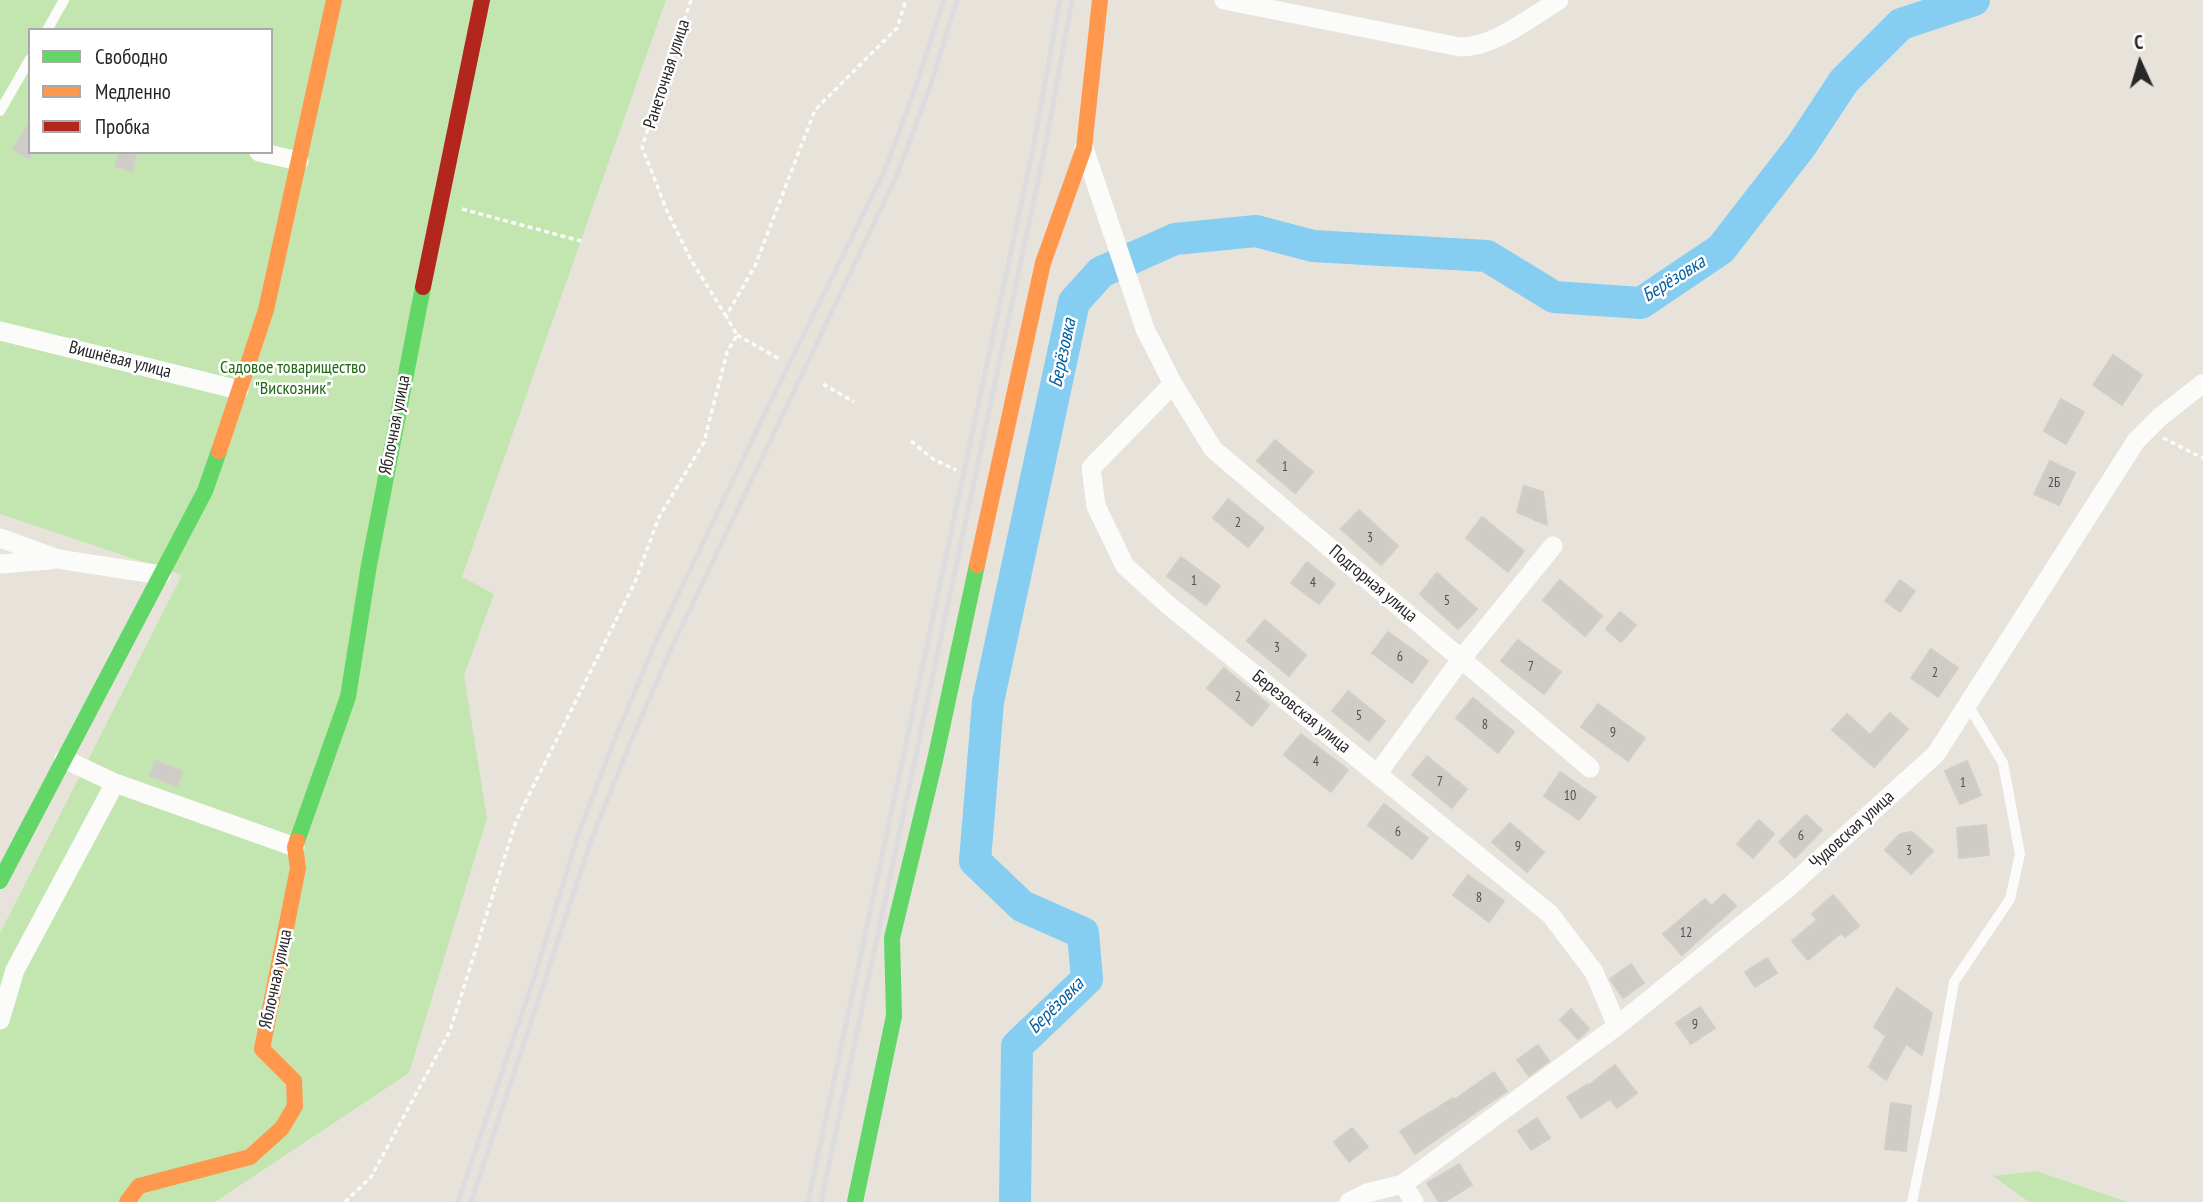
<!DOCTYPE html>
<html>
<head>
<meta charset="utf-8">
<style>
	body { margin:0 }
	#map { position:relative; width:2203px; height:1202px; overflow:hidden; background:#e7e3db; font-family:"PT Sans Narrow",sans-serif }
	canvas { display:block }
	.legend { position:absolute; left:28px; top:28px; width:245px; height:126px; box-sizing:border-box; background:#fff; border:2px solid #a9a9a9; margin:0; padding:9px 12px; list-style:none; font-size:21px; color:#272727 }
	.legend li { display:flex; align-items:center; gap:14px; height:35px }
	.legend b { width:35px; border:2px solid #a9a9a9 }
	.north { position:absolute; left:2105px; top:28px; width:70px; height:70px; -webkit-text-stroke:5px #fff; paint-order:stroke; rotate:356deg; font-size:19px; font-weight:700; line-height:28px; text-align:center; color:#272727 }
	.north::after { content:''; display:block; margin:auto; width:24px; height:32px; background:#272727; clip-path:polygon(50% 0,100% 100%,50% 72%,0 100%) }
</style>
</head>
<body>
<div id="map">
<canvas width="2203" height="1202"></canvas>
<ul class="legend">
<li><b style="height:9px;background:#63d668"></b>Свободно</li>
<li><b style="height:9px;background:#ff974d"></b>Медленно</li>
<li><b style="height:9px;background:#b3261e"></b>Пробка</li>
</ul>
<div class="north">С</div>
</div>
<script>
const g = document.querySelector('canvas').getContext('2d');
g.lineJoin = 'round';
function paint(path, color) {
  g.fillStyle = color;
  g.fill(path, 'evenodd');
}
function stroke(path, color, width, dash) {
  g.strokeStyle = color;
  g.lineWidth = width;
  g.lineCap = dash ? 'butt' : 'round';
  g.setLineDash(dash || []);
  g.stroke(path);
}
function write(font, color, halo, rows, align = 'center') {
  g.font = font + ' "PT Sans Narrow",sans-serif';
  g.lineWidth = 5;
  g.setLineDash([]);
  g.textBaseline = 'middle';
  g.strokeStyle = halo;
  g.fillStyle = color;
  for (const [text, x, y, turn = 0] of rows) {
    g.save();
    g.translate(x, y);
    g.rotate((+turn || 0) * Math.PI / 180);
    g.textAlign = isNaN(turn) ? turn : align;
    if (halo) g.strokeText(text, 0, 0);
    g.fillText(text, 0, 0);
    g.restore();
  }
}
const green = new Path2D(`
	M 0,0 L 666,0 L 462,577 L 494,594 L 464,675 L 487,818 L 409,1073 L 215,1202 L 0,1202 L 0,933 L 182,575 L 0,514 ZM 30,30 L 271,30 L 271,152 L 30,152 Z
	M 2036,1171 L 2128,1202 L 2029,1202 L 1993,1176 Z`);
const river = new Path2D(`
	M 1015,1202 L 1017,1046 L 1087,979 L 1083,933 L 1022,906 L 975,861 L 988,702 L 1074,302 L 1101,272 L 1175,239 L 1256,231 L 1313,246 L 1487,256 L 1554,297 L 1641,303 L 1721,249 L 1801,146 L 1844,81 L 1901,24 L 1974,0`);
const building = new Path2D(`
	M 30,122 L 30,159 L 13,149 Z
	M 119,152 L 137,152 L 132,171 L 115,166 Z
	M 2113,355 L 2142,375 L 2122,405 L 2093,385 Z
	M 2061,399 L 2084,412 L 2066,444 L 2044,431 Z
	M 1275,440 L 1313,472 L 1295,493 L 1257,461 Z
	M 2050,461 L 2075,473 L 2059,505 L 2034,494 Z
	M 1524,486 L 1543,492 L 1547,525 L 1517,512 Z
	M 1228,499 L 1264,528 L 1248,547 L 1213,518 Z
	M 1359,510 L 1398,546 L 1381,565 L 1341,529 Z
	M 1482,517 L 1524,551 L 1508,572 L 1466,538 Z
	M 1181,557 L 1220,586 L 1206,605 L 1167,576 Z
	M 1307,562 L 1335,584 L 1319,604 L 1291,583 Z
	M 1437,573 L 1477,609 L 1458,629 L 1420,594 Z
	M 1560,580 L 1602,616 L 1585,636 L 1543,600 Z
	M 1900,580 L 1915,591 L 1900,612 L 1885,601 Z
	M 1620,612 L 1636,625 L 1621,642 L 1606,629 Z
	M 1265,620 L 1306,655 L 1289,676 L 1247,641 Z
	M 1388,632 L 1428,661 L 1412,683 L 1372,653 Z
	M 1518,640 L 1561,672 L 1544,694 L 1501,661 Z
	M 1931,649 L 1958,668 L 1938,697 L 1911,678 Z
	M 1224,668 L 1269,705 L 1252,726 L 1207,688 Z
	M 1348,691 L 1385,721 L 1369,741 L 1332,711 Z
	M 1473,698 L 1514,732 L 1498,753 L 1456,718 Z
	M 1598,704 L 1645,738 L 1628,761 L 1581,727 Z
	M 1890,713 L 1908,729 L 1874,767 L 1832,730 L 1847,714 L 1870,735 Z
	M 1301,734 L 1348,770 L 1331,792 L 1284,755 Z
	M 1427,756 L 1467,789 L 1452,808 L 1412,775 Z
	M 155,761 L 183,771 L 177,786 L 150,776 Z
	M 1967,761 L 1981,795 L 1960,804 L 1945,771 Z
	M 1560,772 L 1596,797 L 1579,820 L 1544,796 Z
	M 1384,804 L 1428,838 L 1412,859 L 1368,825 Z
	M 1806,815 L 1822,830 L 1795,858 L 1779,842 Z
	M 1759,820 L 1774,834 L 1753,858 L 1737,844 Z
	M 1510,823 L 1544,852 L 1527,872 L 1492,842 Z
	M 1986,825 L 1989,855 L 1959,858 L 1957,828 Z
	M 1912,832 L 1933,851 L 1911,874 L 1885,850 L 1900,834 Z
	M 1468,875 L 1504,901 L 1489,922 L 1453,895 Z
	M 1724,894 L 1736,906 L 1682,955 L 1663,934 L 1705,899 L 1712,906 Z
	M 1833,895 L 1859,926 L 1845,937 L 1841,933 L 1808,960 L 1792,941 L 1817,920 L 1812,914 Z
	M 1767,958 L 1777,973 L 1755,987 L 1745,972 Z
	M 1631,964 L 1644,983 L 1623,998 L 1610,979 Z
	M 1897,988 L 1932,1013 L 1922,1055 L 1906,1044 L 1886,1080 L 1869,1067 L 1886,1036 L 1874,1027 Z
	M 1700,1007 L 1715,1028 L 1691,1044 L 1676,1023 Z
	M 1571,1009 L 1589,1029 L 1578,1039 L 1560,1020 Z
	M 1538,1045 L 1549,1061 L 1529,1076 L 1517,1060 Z
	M 1615,1065 L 1637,1093 L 1617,1108 L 1610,1099 L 1581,1118 L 1567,1097 L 1588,1084 L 1589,1085 Z
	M 1494,1072 L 1507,1091 L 1415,1154 L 1400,1131 L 1453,1098 L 1454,1100 Z
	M 1891,1103 L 1911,1106 L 1906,1151 L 1885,1149 Z
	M 1537,1118 L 1550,1138 L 1531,1150 L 1518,1131 Z
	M 1352,1128 L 1368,1147 L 1349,1162 L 1334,1142 Z
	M 1459,1164 L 1472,1185 L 1444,1202 L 1439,1202 L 1427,1183 Z`);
const path = new Path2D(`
	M 691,0 L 642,147 L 667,211 L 691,260 L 726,316
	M 462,209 L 581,241
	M 737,335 L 781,360
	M 823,384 L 854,402
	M 2163,438 L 2203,458
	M 911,441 L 933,459 L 956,470
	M 345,1202 L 371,1177 L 450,1031 L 516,821 L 635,582 L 659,517 L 704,442 L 727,352 L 737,335 L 726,316 L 755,266 L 815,110 L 897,28 L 906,0`);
const lane = new Path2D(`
	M 47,30 L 64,0
	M 0,111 L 30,59
	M 1912,1202 L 1933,1101 L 1954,982 L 2010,899 L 2020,854 L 2003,763 L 1968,705`);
const street = new Path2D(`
	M 1224,0 L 1460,47 C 1495,47 1529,18 1559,0
	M 1084,148 L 1145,329 L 1173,384 L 1213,449 L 1590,768
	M 259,152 L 299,161
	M 0,331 L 239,390
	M 1173,384 L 1091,468 L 1096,506 L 1125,566 L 1167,604 L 1550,914 L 1594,972 L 1617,1026
	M 0,538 L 58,559 L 161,575
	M 0,564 L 50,560
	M 64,759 L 115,783
	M 1378,773 L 1462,658 L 1553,546
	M 0,1020 L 15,970 L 115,783 L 295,847
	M 1403,1184 L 1414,1202
	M 1349,1202 L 1367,1193 L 1403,1184 L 1617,1026 L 1789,887 L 1936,754 L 2136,441 L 2160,417 L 2202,384`);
const fast = new Path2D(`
	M 297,841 L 348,697 L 369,565 L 423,287
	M 0,881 L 205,491 L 219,451
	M 855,1202 L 894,1016 L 892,938 L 935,760 L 977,565`);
const slow = new Path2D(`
	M 219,451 L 266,310 L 334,0
	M 977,565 L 1043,263 L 1084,148 L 1100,0
	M 127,1202 L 139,1186 L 250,1157 L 282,1128 L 295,1106 L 294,1081 L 262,1049 L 298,868 L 295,847 L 297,841`);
const jam = new Path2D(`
	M 423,287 L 482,0`);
const rail = new Path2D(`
	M 458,1202 L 536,972 L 578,835 L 616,736 L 657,639 L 768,407 L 885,170 L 916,86 L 944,0
	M 471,1202 L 592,838 L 631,741 L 672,647 L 897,175 L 930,87 L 957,0
	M 808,1202 L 1034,144 L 1060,0
	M 821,1202 L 1046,143 L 1072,0`);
const numberNames = [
	["1",1285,467],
	["2Б",2054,483],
	["2",1238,523],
	["3",1370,538],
	["1",1194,581],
	["4",1313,583],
	["5",1447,601],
	["3",1277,648],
	["6",1400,657],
	["7",1531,667],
	["2",1935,673],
	["2",1238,697],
	["5",1359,716],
	["8",1485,725],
	["9",1613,733],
	["4",1316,762],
	["7",1440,782],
	["1",1963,783],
	["10",1570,796],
	["6",1398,832],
	["6",1801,836],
	["9",1518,847],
	["3",1909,851],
	["8",1479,898],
	["12",1686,933],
	["9",1695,1025]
];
const streetNames = [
	["Ранеточная улица",667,74,-72],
	["Вишнёвая улица",120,360,14],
	["Яблочная улица",395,425,-79],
	["Подгорная улица",1373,584,40],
	["Березовская улица",1301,712,39],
	["Чудовская улица",1852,830,-42],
	["Яблочная улица",276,979,-78]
];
const parkNames = [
	["Садовое товарищество",293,368],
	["\"Вискозник\"",293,389]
];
const waterNames = [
	["Берёзовка",1674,279,-32],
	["Берёзовка",1063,353,-78],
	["Берёзовка",1056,1006,-45]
];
paint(green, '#c3e6b0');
stroke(river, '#86cef1', 32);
paint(building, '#cfccc7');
stroke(building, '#d1cec7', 2);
stroke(path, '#fbfbfa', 3.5, [5, 3.5]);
stroke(lane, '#fbfbfa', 10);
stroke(street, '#fbfbfa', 19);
stroke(fast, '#63d668', 16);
stroke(slow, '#ff974d', 16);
stroke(jam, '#b3261e', 16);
stroke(rail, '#dcdbdd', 5);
write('14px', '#525150', null, numberNames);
write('18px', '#272727', '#fff', streetNames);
write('18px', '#1e6912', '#fff', parkNames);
write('italic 19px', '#015ea1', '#fff', waterNames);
</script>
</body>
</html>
